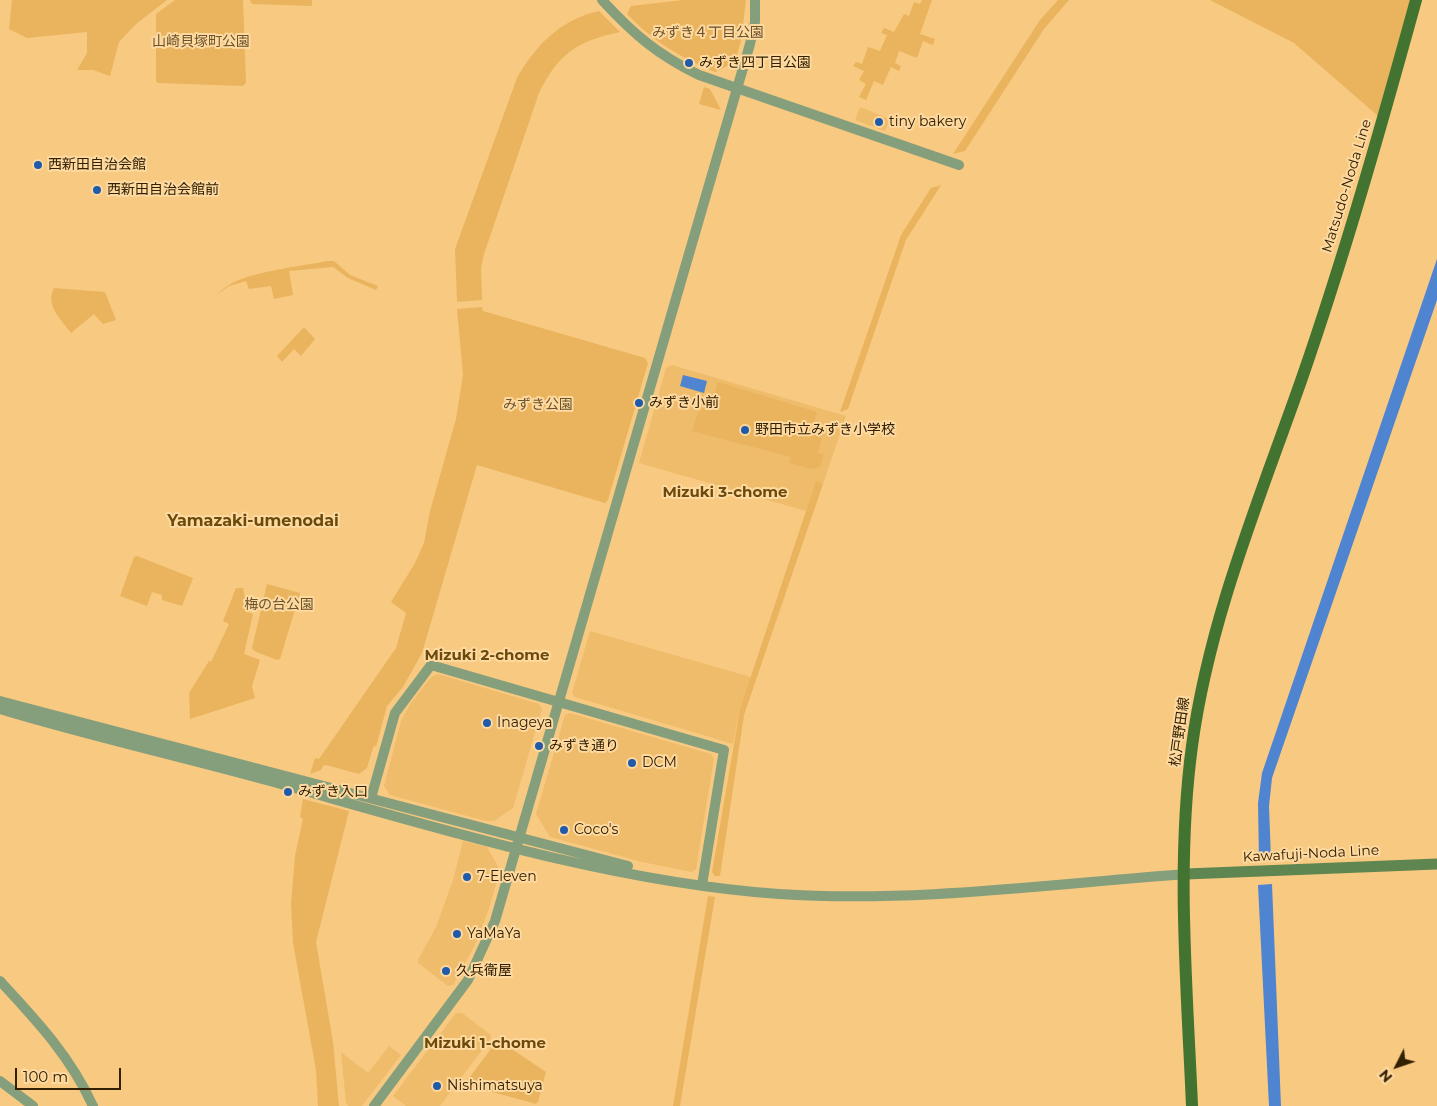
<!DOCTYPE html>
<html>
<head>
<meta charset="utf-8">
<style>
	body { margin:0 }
	#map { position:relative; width:1437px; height:1106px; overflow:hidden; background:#f8c981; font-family:Montserrat,sans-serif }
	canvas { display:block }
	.north { position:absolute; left:1372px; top:1041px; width:50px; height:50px; -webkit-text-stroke:4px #fed9a0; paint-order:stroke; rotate:229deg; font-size:14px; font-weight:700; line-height:20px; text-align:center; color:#322001 }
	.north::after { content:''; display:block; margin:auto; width:18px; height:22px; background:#322001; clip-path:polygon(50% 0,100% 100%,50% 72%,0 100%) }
	.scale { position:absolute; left:15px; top:1068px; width:106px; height:22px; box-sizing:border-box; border:2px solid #322001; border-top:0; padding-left:6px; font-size:15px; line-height:18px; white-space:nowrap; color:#322001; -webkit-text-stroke:4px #fed9a0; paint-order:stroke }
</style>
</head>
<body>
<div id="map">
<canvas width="1437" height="1106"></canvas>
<div class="north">N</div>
<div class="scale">100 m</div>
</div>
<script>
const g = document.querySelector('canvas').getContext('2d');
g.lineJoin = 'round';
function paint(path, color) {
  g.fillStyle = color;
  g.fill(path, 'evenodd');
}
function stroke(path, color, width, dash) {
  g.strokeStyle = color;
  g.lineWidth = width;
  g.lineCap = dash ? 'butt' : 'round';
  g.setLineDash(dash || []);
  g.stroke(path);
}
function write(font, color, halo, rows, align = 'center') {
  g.font = font + ' Montserrat,"Noto Sans JP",sans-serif';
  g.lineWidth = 4;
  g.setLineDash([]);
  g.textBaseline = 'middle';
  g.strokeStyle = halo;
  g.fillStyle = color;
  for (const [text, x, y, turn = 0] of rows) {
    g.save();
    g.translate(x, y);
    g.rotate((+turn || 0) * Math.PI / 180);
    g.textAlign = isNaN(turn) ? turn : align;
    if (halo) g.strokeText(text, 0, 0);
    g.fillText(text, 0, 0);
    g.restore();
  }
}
const built = new Path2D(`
	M 860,107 L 887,118 L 889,121 L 885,131 L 855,120 Z
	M 672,365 L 846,416 L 823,484 L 816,482 L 806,511 L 639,463 L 666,368 Z
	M 590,631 L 751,677 L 740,709 L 733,744 L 575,697 L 572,693 Z
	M 438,674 L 539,704 L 542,709 L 513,808 L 494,821 L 486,821 L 390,795 L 384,786 L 401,721 L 410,704 L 431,677 Z
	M 570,713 L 711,754 L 714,759 L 696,869 L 692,872 L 642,862 L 550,837 L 536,814 L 565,715 Z
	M 463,841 L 487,847 L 500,870 L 489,909 L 475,945 L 453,985 L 448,986 L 418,963 L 418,960 L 436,927 L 453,880 Z
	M 456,1013 L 462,1013 L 491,1035 L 491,1038 L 440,1106 L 406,1106 L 393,1096 Z
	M 389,1046 L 401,1055 L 362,1106 L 348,1106 L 346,1103 L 341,1052 L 368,1073 Z`);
const green = new Path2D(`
	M 12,0 L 167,0 L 136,24 L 119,42 L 110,76 L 93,70 L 77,70 L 87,53 L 87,32 L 27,38 L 9,29 Z
	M 175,0 L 243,0 L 246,83 L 243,86 L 158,83 L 156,81 L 156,14 Z
	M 250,0 L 312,0 L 312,6 L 252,4 Z
	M 683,0 L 746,0 L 741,41 L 735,62 L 715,72 C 681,58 653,41 627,14 L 631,6 Z
	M 922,0 L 932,0 L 920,34 L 935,39 L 933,45 L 923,41 L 917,58 L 899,51 L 895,63 L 901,66 L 899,71 L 891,67 L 883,85 L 874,81 L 866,100 L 859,97 L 866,84 L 859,80 L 864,71 L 853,66 L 856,62 L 862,64 L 868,47 L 880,51 L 887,35 L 881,33 L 884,28 L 894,32 L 904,14 L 909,16 L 914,2 L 920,4 Z
	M 1058,0 L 1069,0 L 1044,29 L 965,151 L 953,154 L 1040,20 Z
	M 1210,0 L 1410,0 L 1378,116 L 1294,43 Z
	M 599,11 L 620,32 C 577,41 558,54 539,93 L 484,254 L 481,268 L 482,300 L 457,302 L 455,249 L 517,78 C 535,46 561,19 599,11 Z
	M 704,87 L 710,89 L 721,110 L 699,104 Z
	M 941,185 L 906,240 L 848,409 L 840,412 L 901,235 L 931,188 Z
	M 327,261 L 334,261 L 350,275 L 378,286 L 376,290 L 348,278 L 333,267 L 289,271 L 293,295 L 274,299 L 271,286 L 249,289 L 246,281 L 229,286 L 210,299 C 217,295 222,289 229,285 C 248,272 303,266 327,261 Z
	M 54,288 L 105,292 L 116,320 L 103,324 L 94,314 L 71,333 C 61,319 45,306 54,288 Z
	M 482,307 L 483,311 L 645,358 L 648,363 L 608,500 L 605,503 L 477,465 L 422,653 L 403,687 L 387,706 L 376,747 L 375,745 L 373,748 L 367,768 L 359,774 L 326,765 L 323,766 L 321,770 L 310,774 L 315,758 L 319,759 L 396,648 L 406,613 L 391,602 L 415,563 L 424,543 L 430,511 L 456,419 L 463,375 L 457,309 Z
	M 304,327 L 315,339 L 301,356 L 294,349 L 282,362 L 277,356 Z
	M 718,382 L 817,412 L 812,429 L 821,431 L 819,437 L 822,438 L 818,453 L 824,455 L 820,467 L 812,469 L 789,463 L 791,457 L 692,431 L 698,413 L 713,399 Z
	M 816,481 L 823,484 L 744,715 L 720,876 L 715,876 L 712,872 L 740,709 Z
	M 137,556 L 193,578 L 182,606 L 162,600 L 162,595 L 152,592 L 147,606 L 120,596 L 134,557 Z
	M 267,584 L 300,593 L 280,659 L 277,660 L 254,651 L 252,648 Z
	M 236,588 L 243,588 L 248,612 L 253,614 L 244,654 L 260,660 L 252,686 L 255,698 L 190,719 L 189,693 L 209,661 L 211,662 L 229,624 L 223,621 Z
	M 303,799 L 349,811 L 316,942 L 333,1042 L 339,1106 L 318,1106 L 316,1070 L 293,943 L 291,904 L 295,856 L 303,819 L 300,817 Z
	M 708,896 L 715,897 L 680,1106 L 673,1106 Z
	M 497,1041 L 500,1041 L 546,1072 L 538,1102 L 536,1104 L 467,1085 L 466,1082 Z`);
const water = new Path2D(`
	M 1437,259 L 1437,300 L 1272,778 L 1269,806 L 1271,860 L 1259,861 L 1258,803 L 1262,773 Z
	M 683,375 L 707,381 L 704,393 L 680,386 Z
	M 1272,884 L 1281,1106 L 1269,1106 L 1258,885 Z`);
const tertiary = new Path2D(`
	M 602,0 C 633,34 658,55 699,75 L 959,165
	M 0,701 L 628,866
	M 0,709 C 89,736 180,756 270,781 C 434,827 609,882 779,894 C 915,903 1051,884 1186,874
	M 371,798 L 395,713 L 431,665 L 724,750 L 702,885
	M 0,981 C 37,1021 70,1056 93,1106
	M 0,1081 L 33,1106
	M 374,1106 L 468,980 L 495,921 L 750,44 L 755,22 L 755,0`);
const secondary = new Path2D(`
	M 1186,874 L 1437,864`);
const primary = new Path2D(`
	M 1192,1106 C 1187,987 1176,864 1192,746 C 1209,619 1260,498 1302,378 C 1345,254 1381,127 1416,0`);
const markers = [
	[689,63,5,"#1f5aab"],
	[879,122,5,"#1f5aab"],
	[38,165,5,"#1f5aab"],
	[97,190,5,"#1f5aab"],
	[639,403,5,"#1f5aab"],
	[745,430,5,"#1f5aab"],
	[487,723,5,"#1f5aab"],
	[539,746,5,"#1f5aab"],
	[632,763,5,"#1f5aab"],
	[288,792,5,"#1f5aab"],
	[564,830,5,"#1f5aab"],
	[467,877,5,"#1f5aab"],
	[457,934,5,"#1f5aab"],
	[446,971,5,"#1f5aab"],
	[437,1086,5,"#1f5aab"]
];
const parkNames = [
	["みずき４丁目公園",708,33],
	["山崎貝塚町公園",201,42],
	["みずき公園",538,405],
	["梅の台公園",279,605]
];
const poiNames = [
	["みずき四丁目公園",699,63],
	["tiny bakery",889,122],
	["西新田自治会館",48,165],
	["西新田自治会館前",107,190],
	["みずき小前",649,403],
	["野田市立みずき小学校",755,430],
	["Inageya",497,723],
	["みずき通り",549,746],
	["DCM",642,763],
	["みずき入口",298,792],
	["Coco's",574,830],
	["7-Eleven",477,877],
	["YaMaYa",467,934],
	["久兵衛屋",456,971],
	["Nishimatsuya",447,1086]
];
const streetNames = [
	["Matsudo-Noda Line",1347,186,-73],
	["松戸野田線",1180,732,-82],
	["Kawafuji-Noda Line",1311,854,-3]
];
const neighbourhoodNames = [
	["Mizuki 3-chome",725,493],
	["Mizuki 2-chome",487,656],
	["Mizuki 1-chome",485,1044]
];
const quarterNames = [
	["Yamazaki-umenodai",253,521]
];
paint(built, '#efbc6b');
paint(green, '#e9b45d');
paint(water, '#4f84d1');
stroke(tertiary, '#859f7c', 10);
stroke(secondary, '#5f8651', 11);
stroke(primary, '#437330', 12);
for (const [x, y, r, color] of markers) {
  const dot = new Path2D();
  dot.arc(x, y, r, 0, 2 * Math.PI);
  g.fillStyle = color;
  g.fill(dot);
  stroke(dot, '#fed9a0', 2);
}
write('14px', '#6a522b', '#fed9a0', parkNames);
write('14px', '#322001', '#fed9a0', poiNames, 'left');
write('14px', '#322001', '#fed9a0', streetNames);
write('bold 15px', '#6a4a0d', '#fed9a0', neighbourhoodNames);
write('bold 16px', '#6a4a0d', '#fed9a0', quarterNames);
</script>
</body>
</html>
